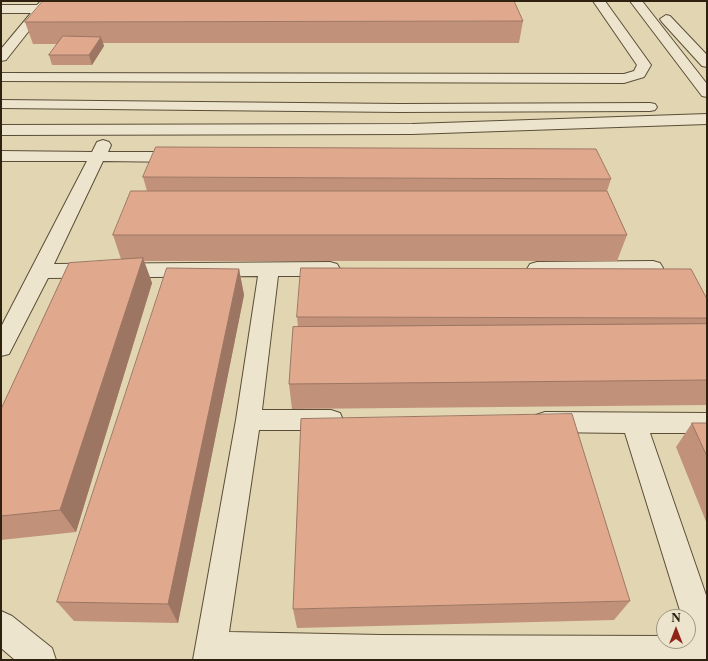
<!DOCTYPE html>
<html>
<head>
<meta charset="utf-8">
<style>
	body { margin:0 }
	#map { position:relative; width:708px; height:661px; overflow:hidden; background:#e2d6b2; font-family:"Libre Caslon Text",serif }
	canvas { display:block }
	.frame { position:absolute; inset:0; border:2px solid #2e2110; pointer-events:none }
	.north { position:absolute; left:656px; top:609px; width:40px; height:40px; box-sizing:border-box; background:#ece4cd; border:1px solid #a09681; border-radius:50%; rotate:0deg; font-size:11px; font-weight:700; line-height:16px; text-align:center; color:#2e2110 }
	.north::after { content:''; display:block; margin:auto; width:14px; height:18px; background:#8f2418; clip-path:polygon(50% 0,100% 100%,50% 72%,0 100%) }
</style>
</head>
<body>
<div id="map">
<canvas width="708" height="661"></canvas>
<div class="frame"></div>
<div class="north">N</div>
</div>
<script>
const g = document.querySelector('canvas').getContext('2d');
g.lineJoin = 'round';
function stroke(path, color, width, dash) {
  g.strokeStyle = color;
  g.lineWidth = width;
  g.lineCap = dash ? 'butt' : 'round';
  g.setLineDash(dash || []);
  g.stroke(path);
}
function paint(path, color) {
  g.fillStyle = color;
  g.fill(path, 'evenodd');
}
const minor = new Path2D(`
	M 46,1 L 50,4 L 49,5 L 67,5 L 73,9 L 67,13 L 43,13 L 6,60 L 1,61 L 1,49 L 31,13 L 1,13 L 1,5 L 37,5 L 40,2 Z
	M 593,1 L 605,1 L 651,65 L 644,77 L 624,83 L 1,81 L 1,73 L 624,74 L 634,71 L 637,65 Z
	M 630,1 L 642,1 L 707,84 L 707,97 L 702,96 Z
	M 666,15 L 670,16 L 707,55 L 707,67 L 702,66 L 662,22 L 660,19 Z
	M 1,100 L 400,104 L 650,103 L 655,104 L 657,107 L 655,110 L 650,111 L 400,112 L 1,108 Z
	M 707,114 L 707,124 L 412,134 L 1,135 L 1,125 L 412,124 Z
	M 103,140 L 109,142 L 111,145 L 108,152 L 182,152 L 188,154 L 190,157 L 188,160 L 182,162 L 103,161 L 54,264 L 330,262 L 337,264 L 340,269 L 337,274 L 330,276 L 278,276 L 262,410 L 331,410 L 340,413 L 343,420 L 340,427 L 331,430 L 259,430 L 229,632 L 381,635 L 664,636 L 664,641 L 688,641 L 688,617 L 682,617 L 625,433 L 545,432 L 536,429 L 533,422 L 536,415 L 545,412 L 707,413 L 707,433 L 650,433 L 707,598 L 707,660 L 193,660 L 236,420 L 258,276 L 48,278 L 9,354 L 1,356 L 1,327 L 87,161 L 1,161 L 1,151 L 92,152 L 97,142 Z
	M 653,261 L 660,263 L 663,268 L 660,273 L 653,275 L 537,276 L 530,274 L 527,269 L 530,264 L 537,262 Z
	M 1,611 L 12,616 L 52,648 L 56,660 L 15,660 L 1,648 Z`);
const wall = new Path2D(`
	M 523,21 L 519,43 L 103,43 L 104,46 L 92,65 L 52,65 L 49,55 L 58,44 L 33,44 L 25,22 Z
	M 143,177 L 611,179 L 607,191 L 627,235 L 617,261 L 144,261 L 152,283 L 76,532 L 1,540 L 1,409 L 121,259 L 113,235 L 147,191 Z
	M 239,269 L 244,295 L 178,623 L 74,621 L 57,602 Z
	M 297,317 L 707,318 L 707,405 L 292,409 L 289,384 L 298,327 Z
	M 692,423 L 707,423 L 707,524 L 676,447 Z
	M 630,601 L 614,620 L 297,628 L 293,609 Z`);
const shadedWall = new Path2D(`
	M 101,37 L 104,46 L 92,65 L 89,55 Z
	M 143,258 L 152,283 L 76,532 L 60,510 Z
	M 239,269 L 244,295 L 178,623 L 168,604 Z`);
const building = new Path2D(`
	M 43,1 L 514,1 L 523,21 L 25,22 Z
	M 63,36 L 101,37 L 89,55 L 49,55 Z
	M 156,147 L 596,149 L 611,179 L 143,177 Z
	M 131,191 L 607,191 L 627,235 L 113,235 Z
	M 143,258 L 60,510 L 1,516 L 1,409 L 69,263 Z
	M 167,268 L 239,269 L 168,604 L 57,602 Z
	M 301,268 L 691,269 L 707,299 L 707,318 L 297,317 Z
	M 707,324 L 707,380 L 289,384 L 293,327 Z
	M 572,414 L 630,601 L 293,609 L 301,419 Z
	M 692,423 L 707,423 L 707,456 Z`);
stroke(minor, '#5b4e38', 2);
paint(minor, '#ece4cd');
paint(wall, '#c1917a');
paint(shadedWall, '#9d7663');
paint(building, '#e0a98e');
stroke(building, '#9d7663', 1);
</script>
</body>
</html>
